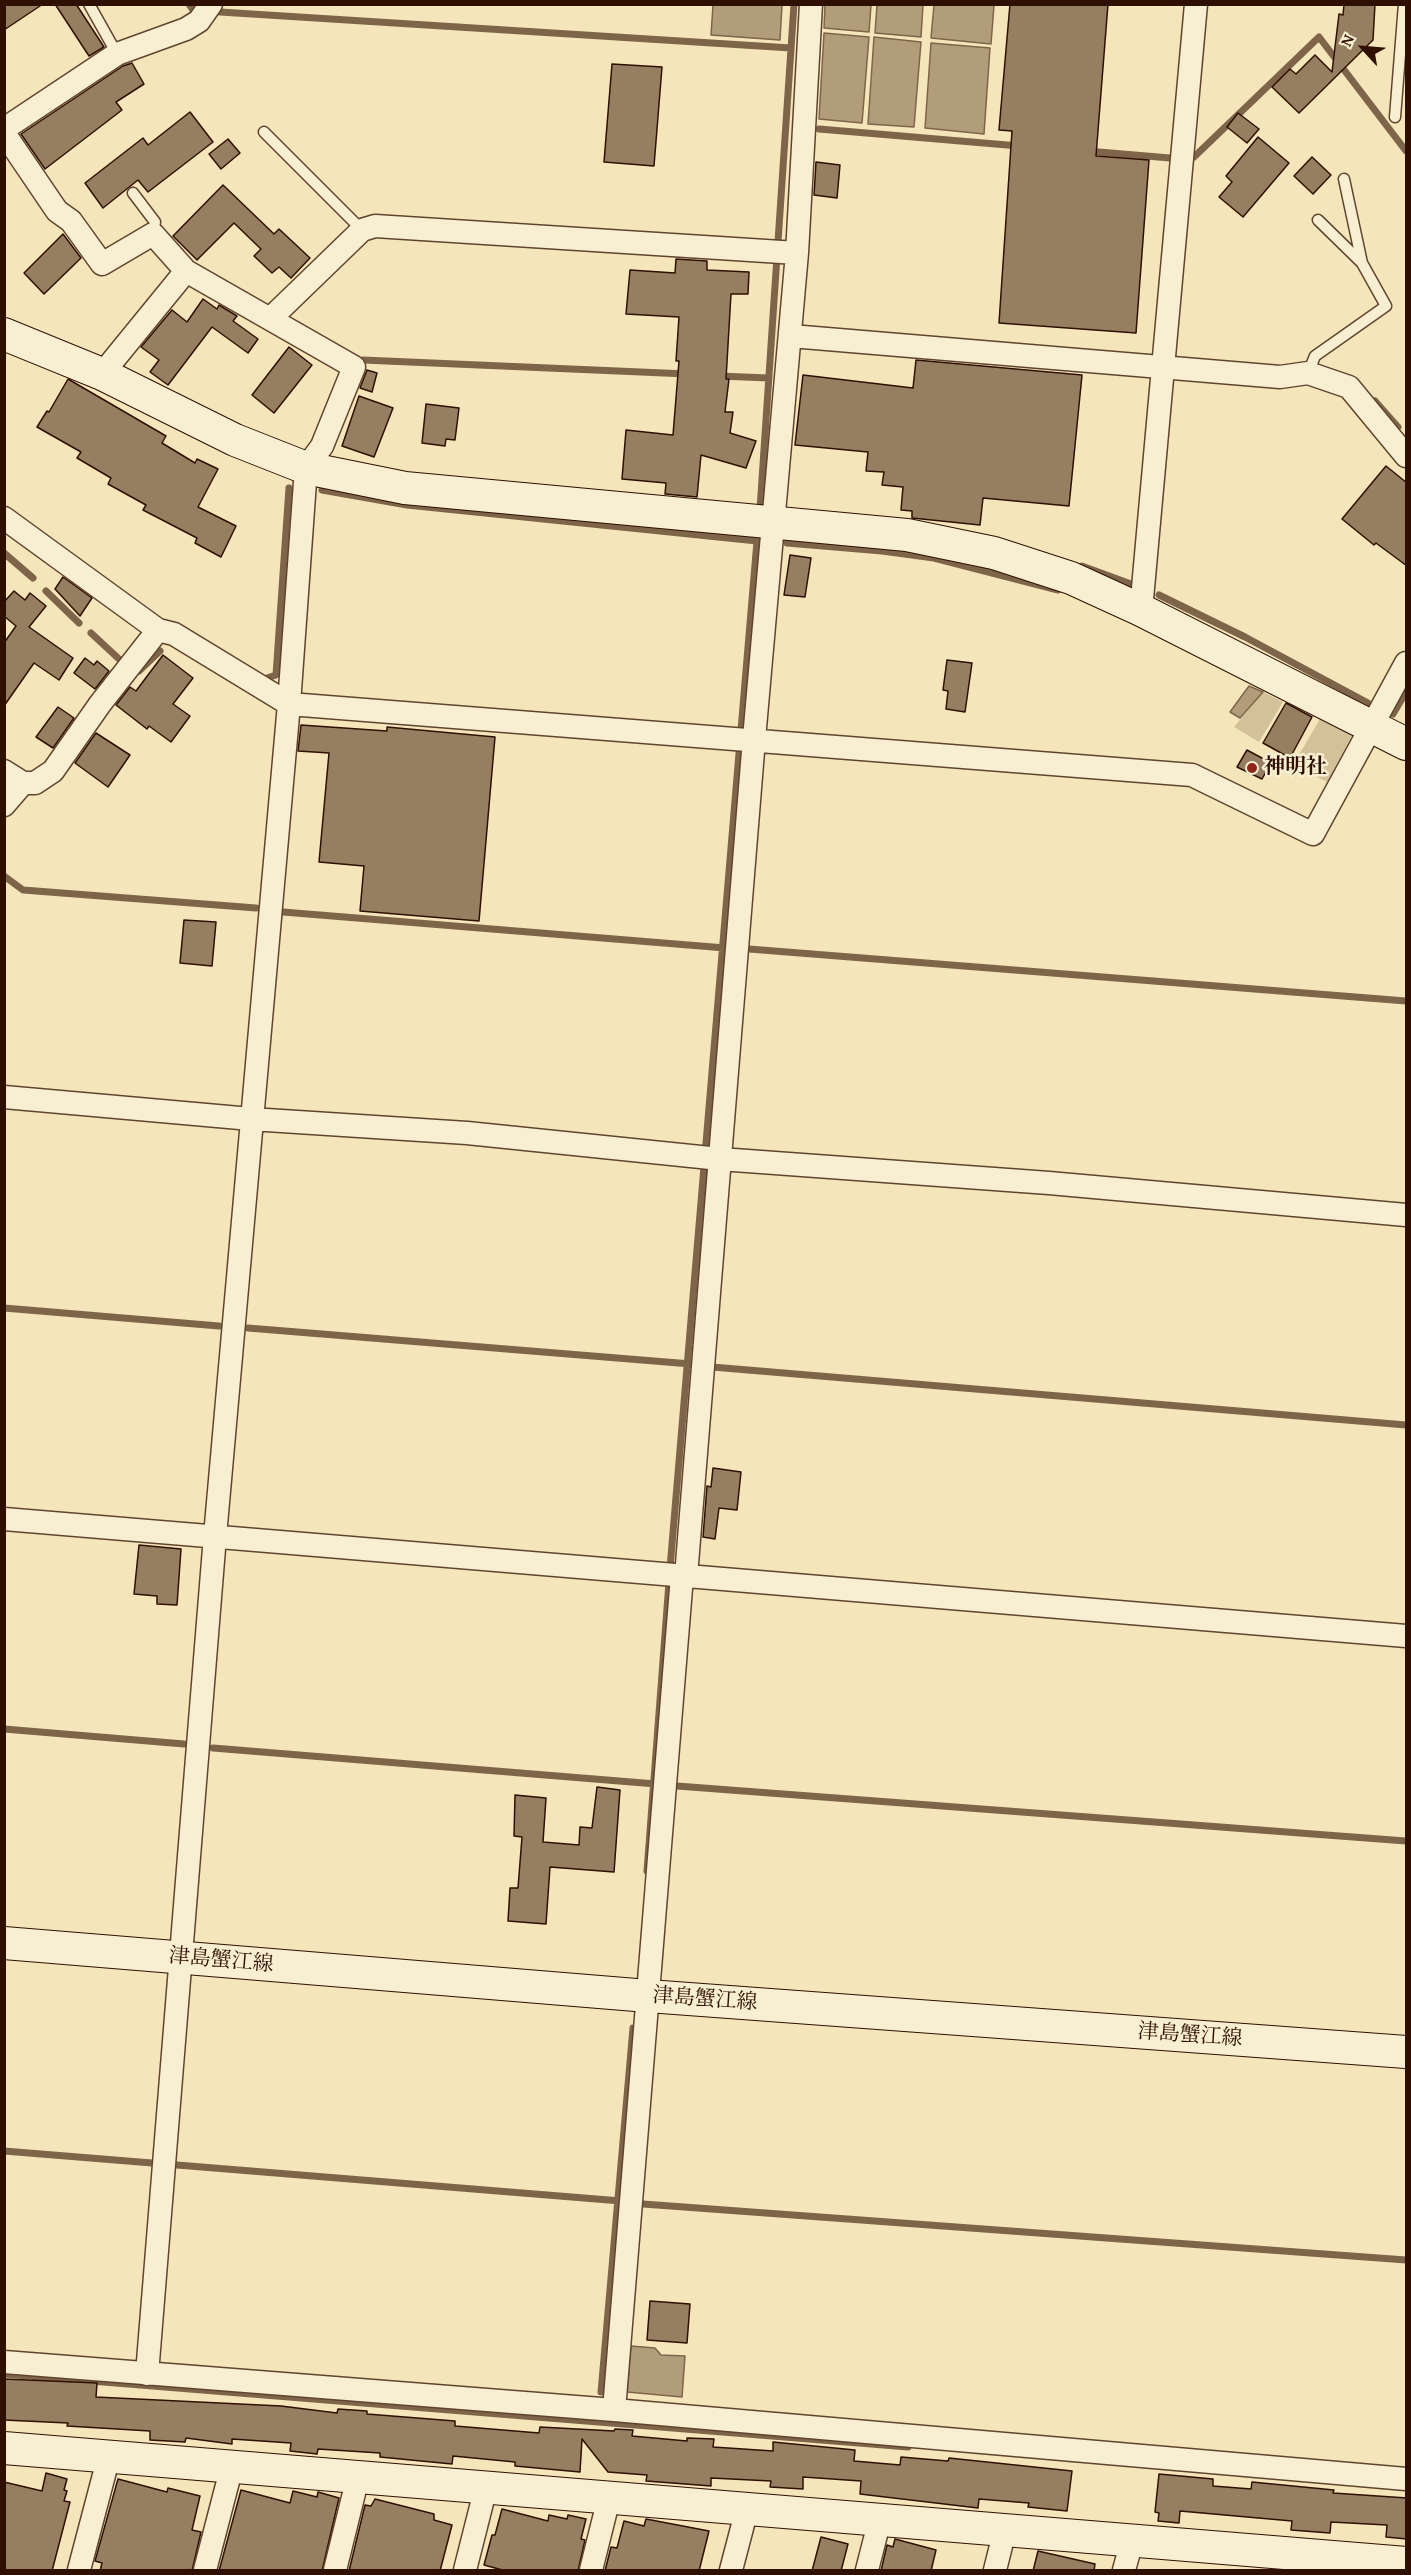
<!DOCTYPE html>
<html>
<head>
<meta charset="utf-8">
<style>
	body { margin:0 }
	#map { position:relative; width:1411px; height:2575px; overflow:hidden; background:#f5e5ba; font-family:"Gentium Book Plus",serif }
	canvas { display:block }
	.frame { position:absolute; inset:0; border:6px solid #2f1000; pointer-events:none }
	.north { position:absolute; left:1333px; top:18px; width:60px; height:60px; -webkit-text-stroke:4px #f8eed2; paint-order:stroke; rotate:296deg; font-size:16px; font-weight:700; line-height:24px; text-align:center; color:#2f1000 }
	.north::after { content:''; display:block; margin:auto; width:21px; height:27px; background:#2f1000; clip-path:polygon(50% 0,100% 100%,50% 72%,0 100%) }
</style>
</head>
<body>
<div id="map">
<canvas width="1411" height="2575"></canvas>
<div class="frame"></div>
<div class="north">N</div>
</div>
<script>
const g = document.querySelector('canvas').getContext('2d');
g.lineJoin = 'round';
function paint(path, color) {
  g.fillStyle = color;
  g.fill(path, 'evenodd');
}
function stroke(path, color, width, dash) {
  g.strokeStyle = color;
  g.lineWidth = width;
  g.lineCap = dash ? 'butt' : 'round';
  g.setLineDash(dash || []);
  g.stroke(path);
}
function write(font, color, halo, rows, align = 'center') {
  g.font = font + ' "Gentium Book Plus","Noto Serif JP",serif';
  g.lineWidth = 5;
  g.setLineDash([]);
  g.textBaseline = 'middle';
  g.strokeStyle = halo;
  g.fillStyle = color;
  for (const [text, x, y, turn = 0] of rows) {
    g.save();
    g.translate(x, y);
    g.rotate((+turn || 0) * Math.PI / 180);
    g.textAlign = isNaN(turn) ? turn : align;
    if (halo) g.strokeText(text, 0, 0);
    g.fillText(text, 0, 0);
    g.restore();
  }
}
const green = new Path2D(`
	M 1263,692 L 1283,702 L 1259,742 L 1234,727 Z
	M 1320,719 L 1352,735 L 1327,782 L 1293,765 Z`);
const water = new Path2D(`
	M 713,5 L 782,5 L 780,40 L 711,35 Z
	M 825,5 L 871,5 L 869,32 L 824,28 Z
	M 877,5 L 923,5 L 921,37 L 875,33 Z
	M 934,5 L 994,5 L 991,44 L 931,38 Z
	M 824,33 L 869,37 L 862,123 L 819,119 Z
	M 874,37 L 921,42 L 914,127 L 868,124 Z
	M 931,43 L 990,48 L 984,134 L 925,128 Z
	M 1249,686 L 1263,692 L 1240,718 L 1230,712 Z
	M 631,2346 L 655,2348 L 661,2355 L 685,2356 L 682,2397 L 627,2392 Z`);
const stream = new Path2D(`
	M 189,4 L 193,10
	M 220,12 L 791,48
	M 819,129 L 1019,146
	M 1087,151 L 1170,158
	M 1194,157 L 1319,37 L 1406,151
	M 363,360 L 687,374
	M 719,376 L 769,378
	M 1375,401 L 1398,427
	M 322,490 L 407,505 L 757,541 L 671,1556 L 647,1871
	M 760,509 L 794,4
	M 787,543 L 882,551 L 934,558 L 1058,590
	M 4,553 L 33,578
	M 1082,566 L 1131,584
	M 46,591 L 79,623
	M 1159,595 L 1245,637 L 1368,703
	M 91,633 L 119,659
	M 139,671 L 160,651
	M 261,677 L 264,679 L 276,675 L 289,488
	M 1393,714 L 1406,692
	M 4,876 L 23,890 L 256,908
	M 283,912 L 725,948
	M 749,949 L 1406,1001
	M 4,1308 L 219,1326
	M 248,1328 L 691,1364
	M 712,1367 L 1406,1425
	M 4,1729 L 184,1744
	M 213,1748 L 656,1784
	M 677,1786 L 1406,1841
	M 4,2151 L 152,2163
	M 177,2165 L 621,2201
	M 643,2204 L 1406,2260
	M 4,2374 L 908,2447
	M 601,2392 L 633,2028`);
const building = new Path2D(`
	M 4,4 L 43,4 L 4,30 Z
	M 55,4 L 76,4 L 104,47 L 89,56 Z
	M 1010,4 L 1108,4 L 1096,156 L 1149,160 L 1136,333 L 999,323 L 1012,131 L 999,130 Z
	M 1344,4 L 1375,4 L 1373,40 L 1299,113 L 1272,87 L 1290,69 L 1296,74 L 1315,55 L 1332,72 L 1339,14 L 1343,15 Z
	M 132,63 L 144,84 L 116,102 L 122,110 L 45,169 L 21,134 L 123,66 Z
	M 612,64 L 662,67 L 654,166 L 604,162 Z
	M 190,112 L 213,142 L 148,192 L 138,180 L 103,208 L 85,183 L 143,138 L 148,145 Z
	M 1238,113 L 1259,129 L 1247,143 L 1227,127 Z
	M 1258,137 L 1289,163 L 1243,217 L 1219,197 L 1232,182 L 1226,176 Z
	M 228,139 L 240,153 L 221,169 L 209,154 Z
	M 1312,157 L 1331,175 L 1313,194 L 1294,176 Z
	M 816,162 L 840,165 L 837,198 L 814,195 Z
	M 223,185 L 274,234 L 279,229 L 310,258 L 291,278 L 279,267 L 272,273 L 254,256 L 261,249 L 234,223 L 197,260 L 173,236 Z
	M 63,234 L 81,258 L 44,294 L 24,273 Z
	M 676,259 L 707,261 L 707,270 L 749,272 L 748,294 L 731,294 L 726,379 L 729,379 L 725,412 L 733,412 L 730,433 L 756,441 L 746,468 L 701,455 L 697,497 L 665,494 L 666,483 L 622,479 L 626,430 L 673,435 L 679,361 L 676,361 L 679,317 L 626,314 L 630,270 L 675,273 Z
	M 203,299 L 217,309 L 219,305 L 237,316 L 233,321 L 258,339 L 248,353 L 212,327 L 168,385 L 150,372 L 159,360 L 141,347 L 172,310 L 187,322 Z
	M 289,347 L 312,365 L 274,413 L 252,395 Z
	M 916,360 L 1082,375 L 1069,506 L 983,498 L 980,525 L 912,518 L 912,511 L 901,510 L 903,487 L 882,485 L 884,472 L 866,471 L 868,452 L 795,445 L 803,375 L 913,388 Z
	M 367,370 L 377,373 L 372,392 L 360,388 Z
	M 68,379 L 166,436 L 162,443 L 195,463 L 197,459 L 218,469 L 198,507 L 236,526 L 221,557 L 195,543 L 197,538 L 143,510 L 146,505 L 108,484 L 111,478 L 77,458 L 81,452 L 37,427 L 47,411 L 49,412 Z
	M 359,396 L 393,408 L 374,457 L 342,446 Z
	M 426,404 L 459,408 L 455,440 L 446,439 L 445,446 L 422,443 Z
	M 1386,466 L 1407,483 L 1407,566 L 1376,543 L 1374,545 L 1342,519 Z
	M 790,555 L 811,558 L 805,597 L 784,595 Z
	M 63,577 L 92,598 L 80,616 L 55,589 Z
	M 14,591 L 25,600 L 30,593 L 46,606 L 29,627 L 73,658 L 59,680 L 34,663 L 4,706 L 4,643 L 16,626 L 4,616 L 4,602 Z
	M 163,655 L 193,678 L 173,704 L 190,716 L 171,742 L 149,726 L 147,729 L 116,705 L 130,687 L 136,691 Z
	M 85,658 L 94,665 L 97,661 L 109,671 L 95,689 L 74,673 Z
	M 947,660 L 972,663 L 965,712 L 946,709 L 948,691 L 943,690 Z
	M 1286,703 L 1312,717 L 1290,758 L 1263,743 Z
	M 58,707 L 74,718 L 53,748 L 36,737 Z
	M 301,725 L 387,731 L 387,727 L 495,737 L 479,921 L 360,911 L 364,866 L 319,862 L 329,753 L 298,751 Z
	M 96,733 L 130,755 L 108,787 L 75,763 Z
	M 1247,750 L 1271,763 L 1262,779 L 1237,767 Z
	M 184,920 L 216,922 L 212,966 L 180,963 Z
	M 713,1468 L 741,1472 L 737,1510 L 719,1508 L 715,1539 L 703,1537 L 707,1486 L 711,1487 Z
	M 139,1545 L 181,1549 L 177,1605 L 157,1604 L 157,1596 L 134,1594 Z
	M 597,1787 L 620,1790 L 614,1872 L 550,1867 L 546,1924 L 508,1921 L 510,1888 L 518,1888 L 522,1837 L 514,1836 L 515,1795 L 546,1798 L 543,1842 L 579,1845 L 580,1827 L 592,1828 Z
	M 650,2301 L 690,2304 L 687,2343 L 647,2340 Z
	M 4,2379 L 97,2383 L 96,2397 L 281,2406 L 337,2413 L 338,2409 L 367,2411 L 367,2414 L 455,2421 L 455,2426 L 539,2433 L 540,2427 L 614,2431 L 615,2429 L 633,2430 L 632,2436 L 687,2441 L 687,2438 L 714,2439 L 713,2447 L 773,2451 L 773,2442 L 855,2450 L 854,2461 L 900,2465 L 901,2457 L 948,2461 L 949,2458 L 1072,2471 L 1067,2511 L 1028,2507 L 1029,2503 L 979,2499 L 978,2508 L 860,2494 L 861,2481 L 803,2477 L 803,2489 L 770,2487 L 771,2481 L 711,2478 L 711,2486 L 646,2481 L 647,2475 L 608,2472 L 582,2439 L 580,2472 L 515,2466 L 515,2462 L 453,2456 L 452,2464 L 380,2457 L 380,2453 L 318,2449 L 317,2454 L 290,2451 L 291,2443 L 232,2439 L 232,2444 L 186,2438 L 185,2442 L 150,2440 L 150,2431 L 67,2426 L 68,2423 L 4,2420 Z
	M 46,2473 L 67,2479 L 64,2490 L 67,2491 L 64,2501 L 70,2502 L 52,2571 L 4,2571 L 4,2482 L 42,2491 Z
	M 1159,2474 L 1213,2479 L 1213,2486 L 1251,2489 L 1252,2482 L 1334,2490 L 1333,2493 L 1407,2498 L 1407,2539 L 1386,2537 L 1387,2525 L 1331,2522 L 1330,2533 L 1291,2530 L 1292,2521 L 1180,2511 L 1179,2523 L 1158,2521 L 1159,2513 L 1155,2512 Z
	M 118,2479 L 167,2492 L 168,2488 L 200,2496 L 192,2530 L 201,2532 L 192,2571 L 100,2571 L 102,2563 L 95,2561 Z
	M 241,2490 L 290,2503 L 293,2491 L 317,2497 L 318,2492 L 339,2498 L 322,2571 L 219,2571 Z
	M 375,2499 L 434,2514 L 434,2520 L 452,2525 L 440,2571 L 349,2571 L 365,2505 L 371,2506 Z
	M 502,2509 L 548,2521 L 549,2515 L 567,2519 L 568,2515 L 586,2519 L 581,2539 L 585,2540 L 578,2571 L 506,2571 L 484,2565 L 492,2535 L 495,2535 Z
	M 646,2519 L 709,2531 L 699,2571 L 605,2571 L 611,2547 L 617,2548 L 624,2521 L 644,2526 Z
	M 821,2537 L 848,2544 L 841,2571 L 812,2571 Z
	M 895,2539 L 936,2550 L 931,2571 L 881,2571 L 887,2545 L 893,2547 Z
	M 1038,2551 L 1095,2564 L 1094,2571 L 1033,2571 Z`);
const lane = new Path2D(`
	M 89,4 L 117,54
	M 1395,117 L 1404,4
	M 264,132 L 362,230
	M 1344,179 L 1362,263
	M 133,193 L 155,222 L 153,234
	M 1308,373 L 1315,356 L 1386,306 L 1362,263 L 1318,220`);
const street = new Path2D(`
	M 4,129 L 117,54 L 186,29 L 199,21 L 211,4
	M 4,133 L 57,211 L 71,221 L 102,264 L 153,234 L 186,271
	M 271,318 L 362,230 L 375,226 L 797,253
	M 791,336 L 1280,377 L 1308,373 L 1349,387 L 1406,456
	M 102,374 L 186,271 L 354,367 L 322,446 L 306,468 L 289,704 L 215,1536 L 147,2374
	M 4,518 L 158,630 L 174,634 L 289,704 L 1192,775 L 1313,834 L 1406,663
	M 1141,610 L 1196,4
	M 4,771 L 23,783 L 35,783 L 53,771 L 100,704 L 158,630
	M 4,805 L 23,783
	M 4,1097 L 251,1119 L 467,1133 L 720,1159 L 1049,1183 L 1406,1215
	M 4,1519 L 1406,1636
	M 686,1576 L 754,739 L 797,253 L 811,4
	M 4,2362 L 614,2410 L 1406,2479
	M 614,2410 L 682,1576
	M 79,2570 L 109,2456
	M 205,2570 L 232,2466
	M 335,2570 L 358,2477
	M 465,2570 L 486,2487
	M 591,2570 L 609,2498
	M 731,2570 L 747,2509
	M 867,2570 L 880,2519
	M 995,2570 L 1005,2530
	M 1124,2570 L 1132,2541`);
const secondary = new Path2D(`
	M 4,334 L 102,374 L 235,440 L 306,468 L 405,488 L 907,535 L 994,553 L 1071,578 L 1141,610 L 1406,744
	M 4,1943 L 648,1996 L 1406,2052
	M 4,2448 L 1406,2563`);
const markers = [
	[1252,768,6,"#8f2418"]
];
const poiNames = [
	["神明社",1264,768]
];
const streetNames = [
	["津島蟹江線",221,1961,5],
	["津島蟹江線",705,2000,4],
	["津島蟹江線",1190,2036,4]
];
paint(green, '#d3c19a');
paint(water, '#b29d7b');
stroke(water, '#7e654a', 1.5);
stroke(stream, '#7e654a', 7);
paint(building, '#967f61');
stroke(building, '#2f1000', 1.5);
stroke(lane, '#60452e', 13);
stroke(street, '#60452e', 25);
stroke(secondary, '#2f1000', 34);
stroke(lane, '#f8eed2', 10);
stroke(street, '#f8eed2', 22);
stroke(secondary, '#f8eed2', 32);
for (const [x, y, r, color] of markers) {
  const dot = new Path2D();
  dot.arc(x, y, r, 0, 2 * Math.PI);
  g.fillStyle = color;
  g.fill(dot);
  stroke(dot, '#f8eed2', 2);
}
write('bold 21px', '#2f1000', '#f8eed2', poiNames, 'left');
write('21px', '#2f1000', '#f8eed2', streetNames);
</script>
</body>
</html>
